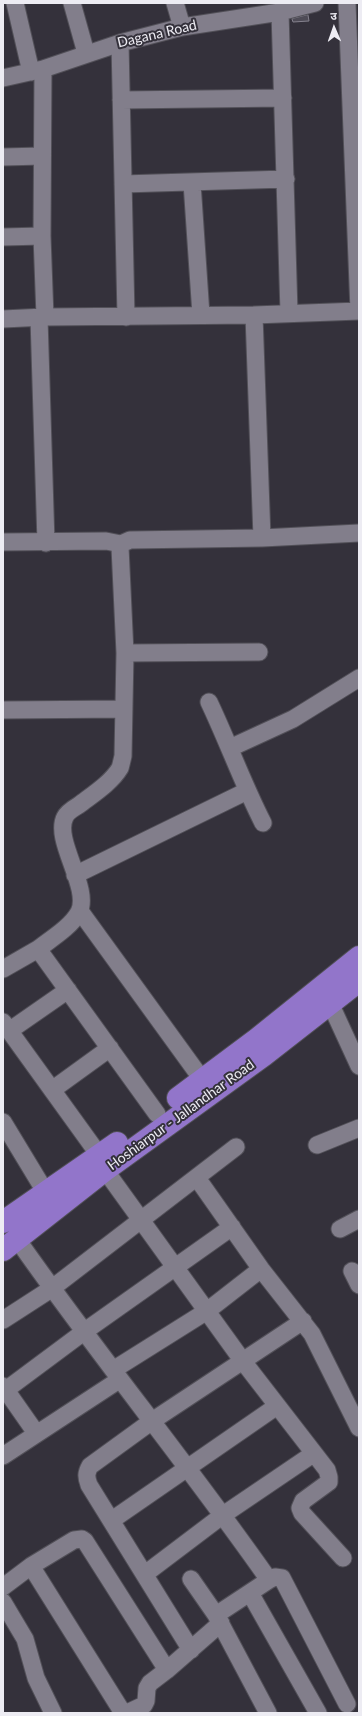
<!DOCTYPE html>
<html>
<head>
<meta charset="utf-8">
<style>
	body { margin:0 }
	#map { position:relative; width:362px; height:1716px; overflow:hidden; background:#34313b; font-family:Lato,"Noto Sans Devanagari",sans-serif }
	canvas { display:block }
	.frame { position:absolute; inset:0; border:4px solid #edecf3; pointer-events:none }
	.north { position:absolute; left:314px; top:8px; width:40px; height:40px; -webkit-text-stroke:3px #34313b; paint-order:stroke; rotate:358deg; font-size:11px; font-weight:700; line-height:16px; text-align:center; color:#edecf3 }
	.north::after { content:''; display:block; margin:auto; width:14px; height:18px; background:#edecf3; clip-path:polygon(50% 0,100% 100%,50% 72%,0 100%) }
</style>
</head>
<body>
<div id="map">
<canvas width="362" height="1716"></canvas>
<div class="frame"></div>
<div class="north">उ</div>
</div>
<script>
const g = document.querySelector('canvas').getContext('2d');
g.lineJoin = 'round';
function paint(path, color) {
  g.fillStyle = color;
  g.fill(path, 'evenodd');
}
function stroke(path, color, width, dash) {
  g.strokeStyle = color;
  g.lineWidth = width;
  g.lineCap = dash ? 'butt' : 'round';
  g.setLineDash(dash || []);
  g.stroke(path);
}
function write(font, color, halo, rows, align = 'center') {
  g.font = font + ' Lato,sans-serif';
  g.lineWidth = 4;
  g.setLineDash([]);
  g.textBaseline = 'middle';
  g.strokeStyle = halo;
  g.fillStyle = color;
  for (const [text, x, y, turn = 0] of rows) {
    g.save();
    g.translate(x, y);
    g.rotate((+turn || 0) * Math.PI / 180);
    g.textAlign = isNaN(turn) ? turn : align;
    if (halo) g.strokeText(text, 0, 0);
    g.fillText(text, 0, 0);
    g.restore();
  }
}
const building = new Path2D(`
	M 308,15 L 309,21 L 293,22 L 292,19 Z`);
const minor = new Path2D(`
	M 15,3 L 31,72
	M 72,3 L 86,53
	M 175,3 L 182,27
	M 347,3 L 359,311
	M 280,12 L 289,313
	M 120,43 L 126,317
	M 43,69 L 42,236 L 45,317 L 254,315 L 262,538 L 359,533
	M 3,78 L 43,69 L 120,43 L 182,27 L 280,12 L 315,3
	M 121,100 L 283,98
	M 3,157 L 42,156
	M 192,183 L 201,315
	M 123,184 L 286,179
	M 3,237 L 42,236
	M 254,315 L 359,311
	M 39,318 L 46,543
	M 3,319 L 45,317
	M 3,542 L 106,541 L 121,544
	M 125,653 L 259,652
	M 209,702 C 228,742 243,784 263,823
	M 3,710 L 124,709
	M 230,748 L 293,719 L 359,678
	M 75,875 L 247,791
	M 80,911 L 209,1089
	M 3,969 L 38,949
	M 330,1003 L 359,1066
	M 3,1022 L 99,1155
	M 9,1031 L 68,990
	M 52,1090 L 110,1048
	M 157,1114 L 38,949 C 51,939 71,927 79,912 C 91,888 53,840 65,817 C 67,812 74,808 79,805 C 92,795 111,783 120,768 C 121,765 122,760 123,756 L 125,653 L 120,547 L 121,544 L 130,540 L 262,538
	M 3,1122 L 46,1193
	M 317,1145 L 359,1128
	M 105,1170 L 242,1360 L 327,1470 L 329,1477 L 329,1482 L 303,1501 L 300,1508 L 302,1513 L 343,1558
	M 197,1178 L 261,1269 L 312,1334 L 359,1428
	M 340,1229 L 359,1219
	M 17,1239 C 98,1355 188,1464 269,1580
	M 352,1271 L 359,1285
	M 3,1320 L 51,1289 L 236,1147
	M 113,1370 L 207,1311 L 261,1269
	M 3,1386 L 36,1433
	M 3,1392 L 85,1331 L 232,1227
	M 3,1456 L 119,1380
	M 112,1520 L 277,1406
	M 31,1566 L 123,1713
	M 145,1574 L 223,1515 L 313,1454
	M 191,1579 L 216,1615 L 268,1713
	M 3,1587 L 31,1566 L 74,1540 L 82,1539 L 85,1541 L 167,1670 L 221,1623
	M 250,1593 L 318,1713
	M 3,1602 L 25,1639 L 36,1678 L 53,1713
	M 216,1615 L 269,1580 L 275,1577 L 282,1578 L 347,1704
	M 191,1650 L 89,1485 C 86,1477 86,1473 90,1466 L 152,1421 L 303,1321
	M 127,1713 L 144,1705 L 146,1701 L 147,1688 L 150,1683 L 167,1670`);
const highway = new Path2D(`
	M 178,1098 L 257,1039 L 359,957
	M 3,1222 L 117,1143
	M 3,1250 L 105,1170 L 264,1055 L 359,981`);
const streetNames = [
	["Dagana Road",157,34,-13],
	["Hoshiarpur - Jallandhar Road",181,1115,-36]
];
paint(building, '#4e4b56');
stroke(building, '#85828e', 1);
stroke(minor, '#525058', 19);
stroke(highway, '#525058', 24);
stroke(minor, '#827e8b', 17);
stroke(highway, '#9275ca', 22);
write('14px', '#edecf3', '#34313b', streetNames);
</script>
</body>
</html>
